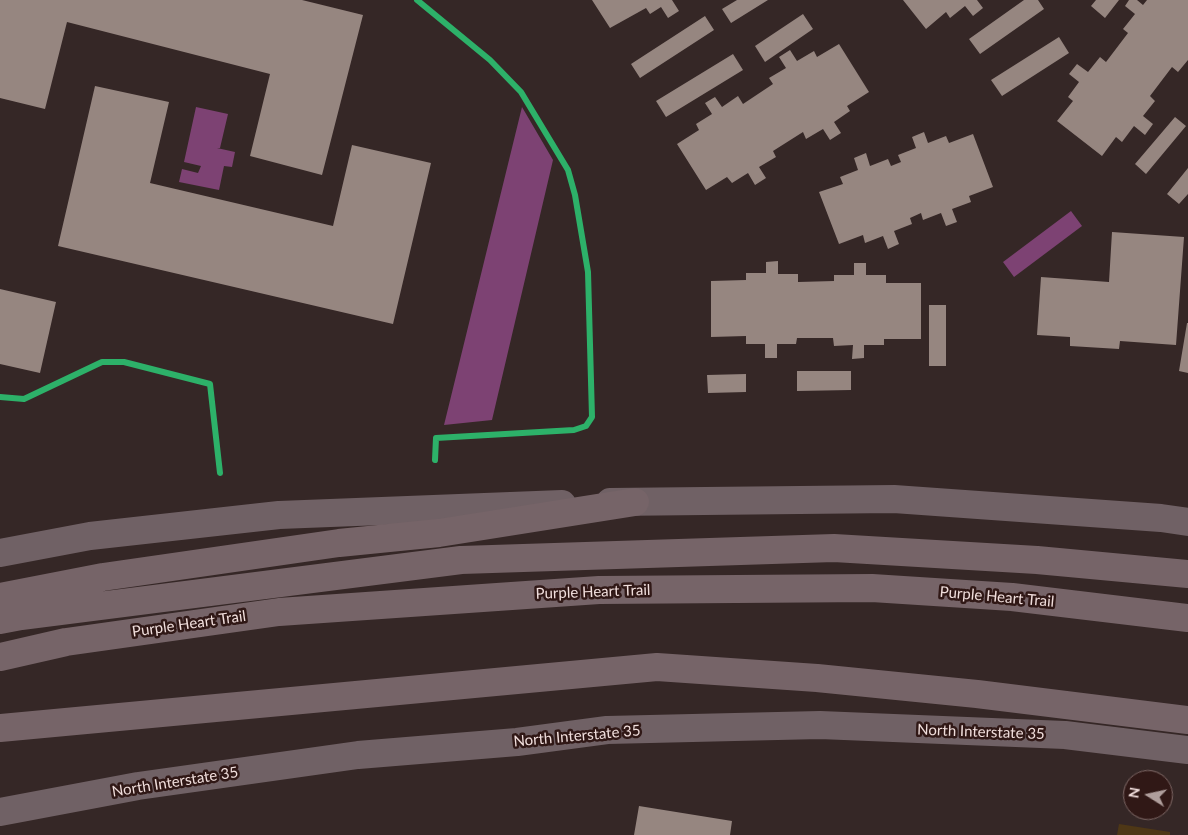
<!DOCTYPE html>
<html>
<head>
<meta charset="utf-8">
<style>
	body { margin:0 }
	#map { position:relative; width:1188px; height:835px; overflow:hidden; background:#352726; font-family:Lato,sans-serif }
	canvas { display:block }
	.north { position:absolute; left:1123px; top:770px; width:50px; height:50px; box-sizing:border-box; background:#301816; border:1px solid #7d6765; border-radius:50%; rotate:280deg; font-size:14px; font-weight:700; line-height:20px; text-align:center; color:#f0dedc }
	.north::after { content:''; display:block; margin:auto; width:18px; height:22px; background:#af9e9c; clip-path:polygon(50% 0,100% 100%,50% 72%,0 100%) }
</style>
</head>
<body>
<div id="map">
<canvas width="1188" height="835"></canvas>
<div class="north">N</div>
</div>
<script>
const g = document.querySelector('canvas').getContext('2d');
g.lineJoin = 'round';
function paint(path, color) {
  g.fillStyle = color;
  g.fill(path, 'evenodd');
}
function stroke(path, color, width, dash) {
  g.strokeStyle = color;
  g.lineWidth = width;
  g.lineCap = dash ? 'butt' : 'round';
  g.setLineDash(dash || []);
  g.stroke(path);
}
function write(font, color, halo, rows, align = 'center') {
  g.font = font + ' Lato,sans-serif';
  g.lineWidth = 5;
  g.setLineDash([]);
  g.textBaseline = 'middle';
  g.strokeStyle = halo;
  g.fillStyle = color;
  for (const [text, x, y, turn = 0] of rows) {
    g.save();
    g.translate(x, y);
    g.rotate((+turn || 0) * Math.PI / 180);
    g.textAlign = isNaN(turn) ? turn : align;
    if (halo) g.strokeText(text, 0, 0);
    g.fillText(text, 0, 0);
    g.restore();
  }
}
const green = new Path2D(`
	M 1119,824 L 1170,832 L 1170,835 L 1117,835 Z`);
const water = new Path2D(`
	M 196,107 L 228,114 L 220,148 L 217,148 L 235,152 L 232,167 L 224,166 L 219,190 L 179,182 L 182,169 L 198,173 L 201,166 L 184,162 Z
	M 522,107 L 553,160 L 492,420 L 444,425 Z
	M 1071,211 L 1082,226 L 1014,277 L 1003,262 Z`);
const building = new Path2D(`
	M 0,0 L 302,0 L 363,15 L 322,175 L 250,156 L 270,74 L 67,22 L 45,109 L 0,98 Z
	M 592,0 L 672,0 L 679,11 L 668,18 L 661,7 L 650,14 L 646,8 L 610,28 Z
	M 737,0 L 768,0 L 731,23 L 722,9 Z
	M 903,0 L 977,0 L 983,8 L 973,16 L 965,6 L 950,18 L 946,12 L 926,29 Z
	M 1024,0 L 1038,0 L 1044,9 L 980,54 L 969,39 Z
	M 1096,0 L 1119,0 L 1105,18 L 1091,6 Z
	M 1129,0 L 1137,0 L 1143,5 L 1147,0 L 1188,0 L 1188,60 L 1178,72 L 1172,67 L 1150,96 L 1155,101 L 1143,116 L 1153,124 L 1145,135 L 1134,126 L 1122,142 L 1116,137 L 1102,156 L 1057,121 L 1073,101 L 1068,97 L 1079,82 L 1069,74 L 1077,64 L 1088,72 L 1100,57 L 1106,62 L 1128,33 L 1123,29 L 1135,14 L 1125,6 Z
	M 803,14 L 813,29 L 765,62 L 755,46 Z
	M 705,16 L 714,30 L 640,78 L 631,64 Z
	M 1059,37 L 1069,53 L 1002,96 L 991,80 Z
	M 839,44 L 869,92 L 847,106 L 850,111 L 834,122 L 841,133 L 830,140 L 823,129 L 806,139 L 803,132 L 773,151 L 776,157 L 759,167 L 766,178 L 755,185 L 748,173 L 732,183 L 727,177 L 706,190 L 677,144 L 699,130 L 696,124 L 712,114 L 705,103 L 715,97 L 722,107 L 738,96 L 743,104 L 773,84 L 769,78 L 786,68 L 779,57 L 790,50 L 797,61 L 814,51 L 817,57 Z
	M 733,54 L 743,70 L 666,117 L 656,101 Z
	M 95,86 L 169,102 L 150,183 L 333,226 L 352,145 L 431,163 L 393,324 L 58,246 Z
	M 1175,117 L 1186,126 L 1146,174 L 1135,164 Z
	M 924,132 L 928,143 L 946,136 L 949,143 L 973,134 L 993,187 L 969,196 L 971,202 L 952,209 L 957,222 L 946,226 L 941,213 L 923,220 L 921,213 L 910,218 L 912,224 L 894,231 L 899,244 L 888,249 L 883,236 L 865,243 L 863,235 L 839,244 L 819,192 L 843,184 L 840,177 L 858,170 L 854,158 L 866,153 L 870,166 L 888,159 L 891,166 L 901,162 L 898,155 L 916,148 L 912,137 Z
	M 1188,168 L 1188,194 L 1179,204 L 1167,194 Z
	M 1112,232 L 1184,237 L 1176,345 L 1120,341 L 1119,349 L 1070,346 L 1070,337 L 1037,335 L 1041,277 L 1109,282 Z
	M 778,261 L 778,274 L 798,274 L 798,282 L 834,281 L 834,275 L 854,275 L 854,263 L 866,263 L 866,275 L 886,275 L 886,283 L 921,283 L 921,339 L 884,339 L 884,345 L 864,345 L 864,358 L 852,359 L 853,345 L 834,346 L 833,338 L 797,338 L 796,344 L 777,344 L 777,358 L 765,358 L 765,344 L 746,344 L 746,336 L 711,337 L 711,281 L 746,280 L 746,273 L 766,273 L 766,262 Z
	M 0,289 L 56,302 L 40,373 L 0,364 Z
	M 929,305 L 946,305 L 946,366 L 929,366 Z
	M 1187,323 L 1188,323 L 1188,373 L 1179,371 Z
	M 797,371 L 851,371 L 851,390 L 797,391 Z
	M 746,374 L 746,392 L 708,393 L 707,375 Z
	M 639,806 L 732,821 L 730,835 L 634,835 Z`);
const secondary = new Path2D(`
	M 610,502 L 894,499 L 1161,518 L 1188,522
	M 0,553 L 90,536 L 279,515 L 562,504
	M 0,812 L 138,786 L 358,755 L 517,742 L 607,730 L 820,725 L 1065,735 L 1188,750`);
const motorway = new Path2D(`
	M 0,597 L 103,577 L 339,543 L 439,533 L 635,502
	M 0,620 L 21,616 L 461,560 L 834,548 L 1037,560 L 1188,574
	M 0,657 L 66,642 L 279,612 L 599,590 L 872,588 L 1012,597 L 1188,618
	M 0,728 L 657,667 L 817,678 L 977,694 L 1188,720`);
const cycleway = new Path2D(`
	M 417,0 L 490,60 L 521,92 L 568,170 L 575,195 L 588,272 L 592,417 L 586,426 L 574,430 L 436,438 L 435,460
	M 0,397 L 24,399 L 102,362 L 124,362 L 210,384 L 220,473`);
const streetNames = [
	["Purple Heart Trail",593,592,-2],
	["Purple Heart Trail",997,597,5],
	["Purple Heart Trail",189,624,-8],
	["North Interstate 35",981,732,2],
	["North Interstate 35",577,736,-5],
	["North Interstate 35",175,782,-9]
];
paint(green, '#4e3716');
paint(water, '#7d4273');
paint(building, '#968680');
stroke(secondary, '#706165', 28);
stroke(motorway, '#766468', 28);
stroke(cycleway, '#2db169', 6);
write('15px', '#f0dedc', '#301816', streetNames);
</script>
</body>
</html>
